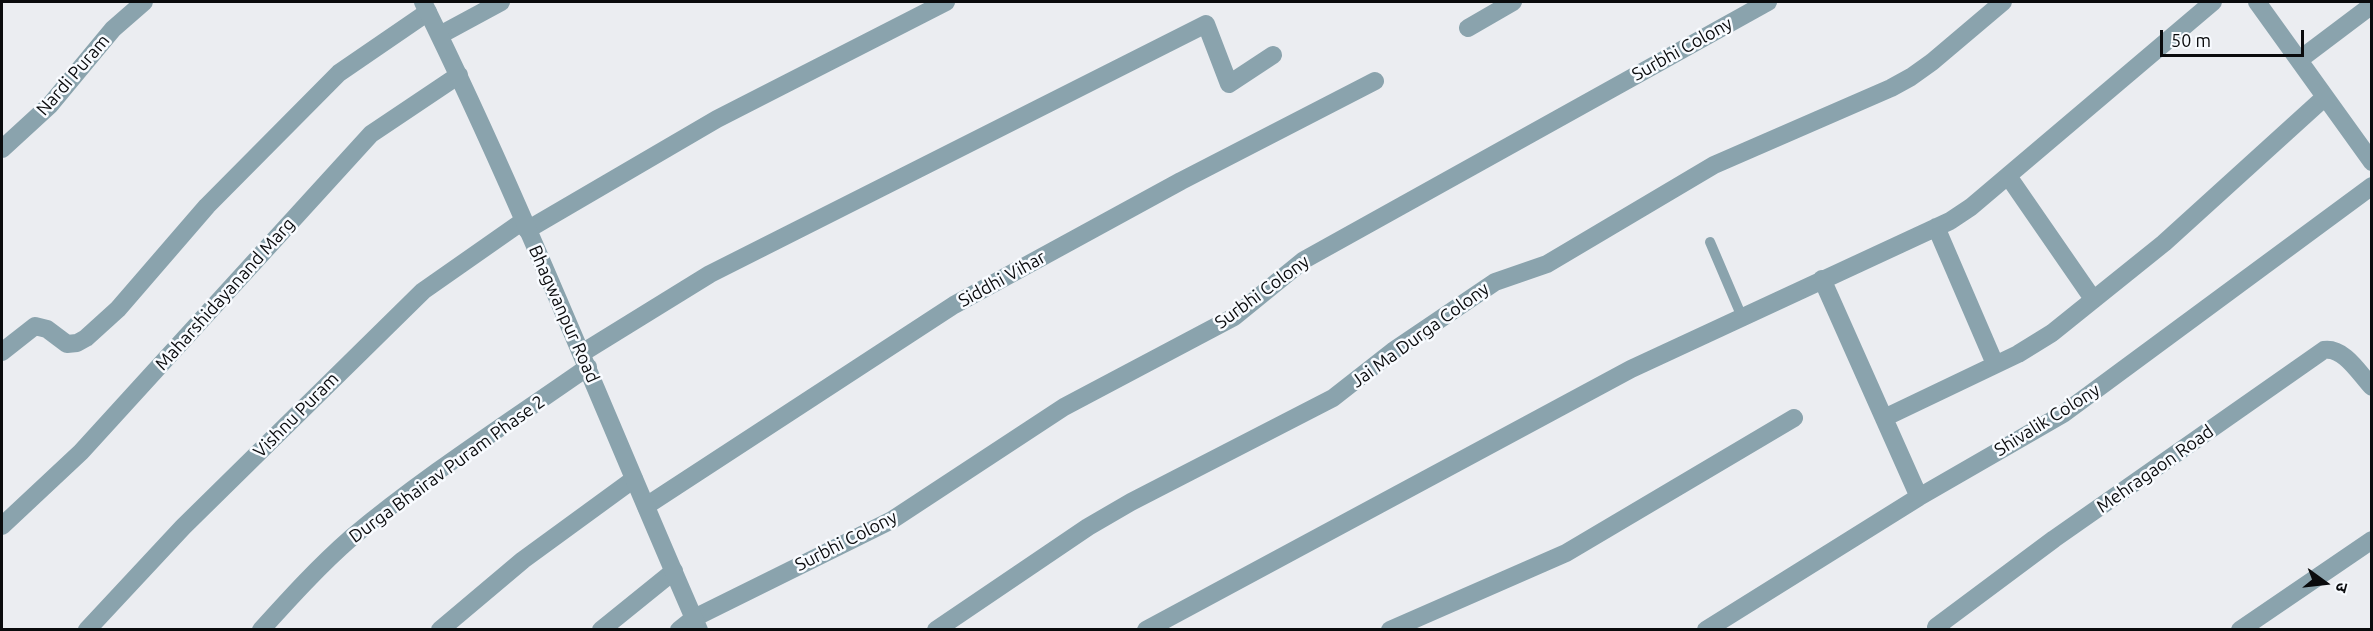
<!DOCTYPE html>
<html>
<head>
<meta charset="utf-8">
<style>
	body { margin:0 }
	#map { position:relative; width:2373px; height:631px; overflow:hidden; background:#ebedf1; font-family:Ubuntu,"Noto Sans Devanagari",sans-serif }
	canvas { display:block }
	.frame { position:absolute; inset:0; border:3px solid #0a0b0d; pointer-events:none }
	.north { position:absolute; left:2295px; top:553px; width:60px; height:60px; -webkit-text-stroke:4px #f8fbff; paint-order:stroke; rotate:105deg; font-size:16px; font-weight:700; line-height:24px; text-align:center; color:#0a0b0d }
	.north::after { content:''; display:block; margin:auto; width:21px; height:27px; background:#0a0b0d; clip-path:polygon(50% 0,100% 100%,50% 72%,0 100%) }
	.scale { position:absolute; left:2160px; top:30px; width:144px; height:27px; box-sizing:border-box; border:3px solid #0a0b0d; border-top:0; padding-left:8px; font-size:18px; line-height:21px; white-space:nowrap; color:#0a0b0d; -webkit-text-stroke:4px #f8fbff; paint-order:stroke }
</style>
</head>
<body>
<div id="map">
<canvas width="2373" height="631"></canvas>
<div class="frame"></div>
<div class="north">उ</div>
<div class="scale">50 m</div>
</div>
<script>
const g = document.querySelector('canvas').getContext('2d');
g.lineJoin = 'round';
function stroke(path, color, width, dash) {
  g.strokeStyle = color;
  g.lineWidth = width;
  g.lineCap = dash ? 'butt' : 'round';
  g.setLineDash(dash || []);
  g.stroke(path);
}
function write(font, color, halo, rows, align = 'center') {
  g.font = font + ' Ubuntu,sans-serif';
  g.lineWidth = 5;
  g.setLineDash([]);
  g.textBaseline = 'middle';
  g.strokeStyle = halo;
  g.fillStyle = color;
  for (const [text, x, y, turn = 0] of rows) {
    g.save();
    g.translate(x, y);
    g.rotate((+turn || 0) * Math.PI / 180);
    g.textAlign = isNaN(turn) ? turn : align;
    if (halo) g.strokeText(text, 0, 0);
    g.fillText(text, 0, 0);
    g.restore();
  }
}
const service = new Path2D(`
	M 1710,242 L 1742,317`);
const minor = new Path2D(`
	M 2257,2 L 2372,162
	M 1468,28 L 1513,2
	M 440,35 L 501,2
	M 2299,60 L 2372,5
	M 2,149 L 50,105 L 113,29 L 144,2
	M 2008,176 L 2093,299
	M 1936,227 L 1995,364
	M 527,230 L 717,119 L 946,2
	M 1822,279 L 1919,497
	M 2,352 L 35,326 L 47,329 L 67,344 L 77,343 L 86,338 L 118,309 L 207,206 L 339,73 L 428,12
	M 582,353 L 710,274 L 1206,24 L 1229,84 L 1273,55
	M 1884,418 L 2018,354 L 2052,333 L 2164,243 L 2325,97
	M 646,506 L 954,305 L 1181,181 L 1375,81
	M 2,526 L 81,452 L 371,134 L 459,75
	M 1936,627 L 2054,539 L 2324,350 C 2344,347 2359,373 2372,387
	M 87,630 L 183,527 L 423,291 L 523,221
	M 261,630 C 290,598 319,566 351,538 C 425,476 508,423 588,367
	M 440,630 L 523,560 L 634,479
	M 601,630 L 674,571
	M 679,630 L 694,618 L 892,520 L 1064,407 L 1234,317 L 1304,260 L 1768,2
	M 936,630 L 1088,527 L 1131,502 L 1333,398 L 1393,351 L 1495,282 L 1547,264 L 1714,165 L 1891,88 L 1911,77 L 1932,62 L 2003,2
	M 1146,630 L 1631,369 L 1950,221 L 1971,207 L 2213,2
	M 1390,630 L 1566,553 L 1794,418
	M 1706,630 L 1919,497 L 2063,414 L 2372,186
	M 2240,630 L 2372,540`);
const tertiary = new Path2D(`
	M 423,2 C 524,207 607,420 699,630`);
const streetNames = [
	["Surbhi Colony",1682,49,-29],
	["Nardi Puram",73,75,-49],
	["Siddhi Vihar",1002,279,-29],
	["Surbhi Colony",1262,292,-36],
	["Maharshidayanand Marg",225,294,-48],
	["Bhagwanpur Road",564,314,66],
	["Jai Ma Durga Colony",1420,335,-36],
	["Vishnu Puram",296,415,-45],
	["Shivalik Colony",2047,420,-32],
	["Durga Bhairav Puram Phase 2",447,469,-36],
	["Mehragaon Road",2155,469,-35],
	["Surbhi Colony",846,541,-27]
];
stroke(service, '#8aa3ad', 10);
stroke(minor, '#8aa3ad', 18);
stroke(tertiary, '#8aa3ad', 18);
write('18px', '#0a0b0d', '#f8fbff', streetNames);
</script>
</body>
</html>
